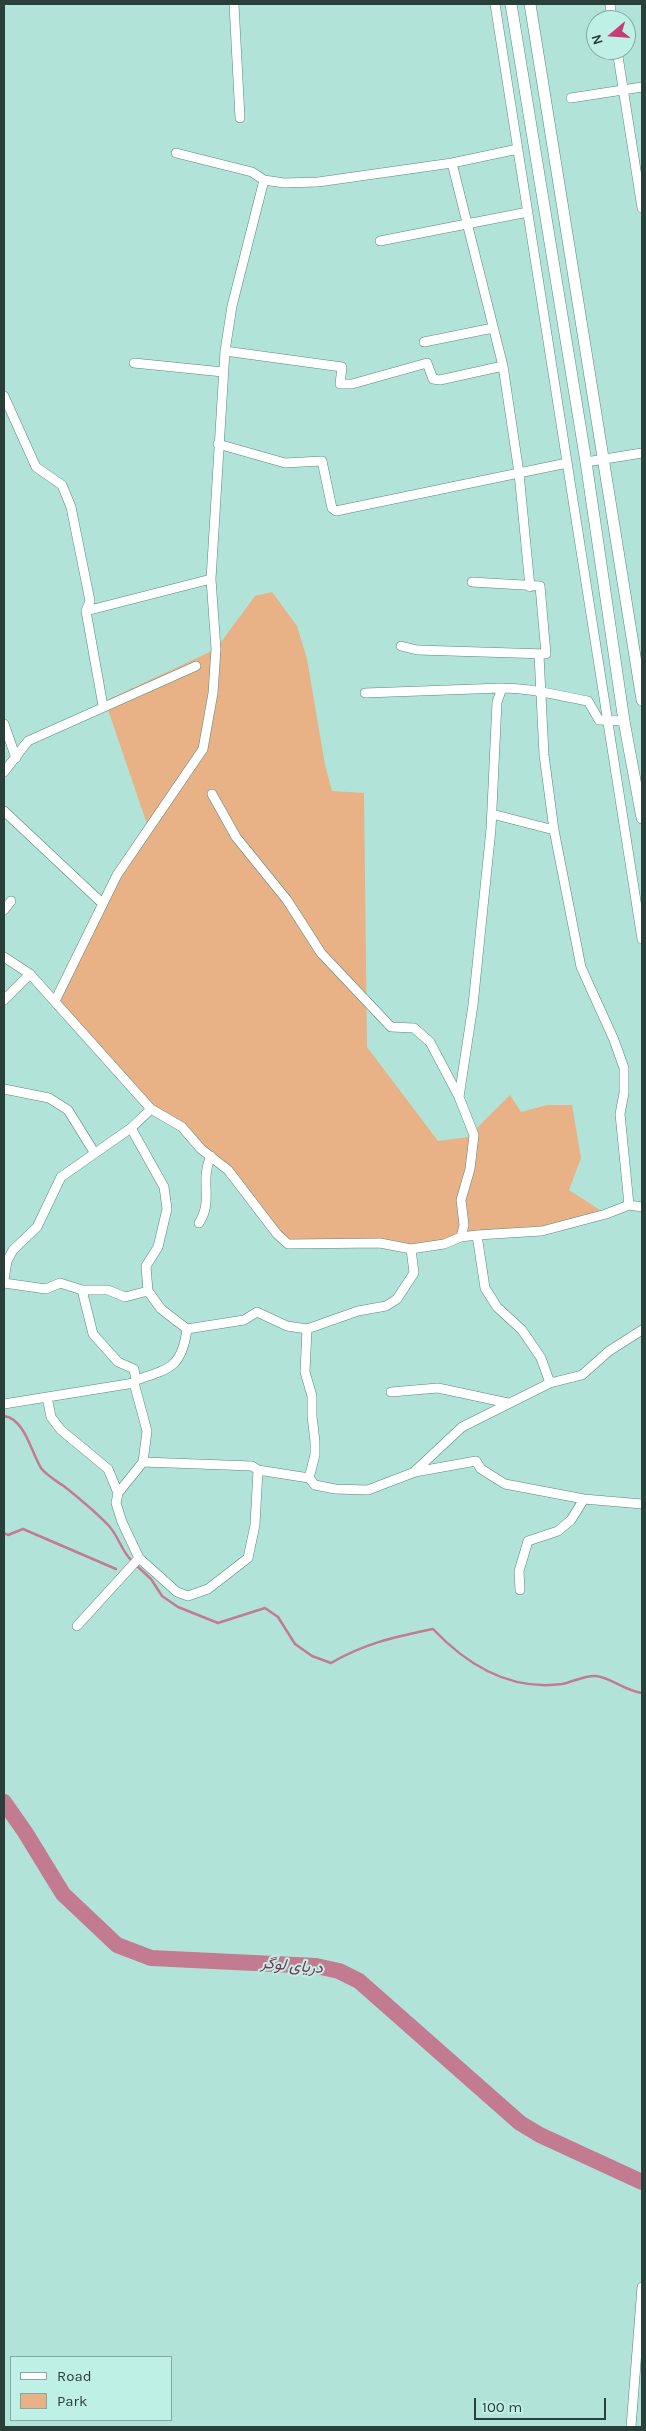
<!DOCTYPE html>
<html>
<head>
<meta charset="utf-8">
<style>
	body { margin:0 }
	#map { position:relative; width:646px; height:2431px; overflow:hidden; background:#b2e3d8; font-family:Karla,sans-serif }
	canvas { display:block }
	.frame { position:absolute; inset:0; border:5px solid #2b3f3a; pointer-events:none }
	.legend { position:absolute; left:10px; top:2356px; width:162px; height:65px; box-sizing:border-box; background:#bff0e5; border:1px solid #84a9a1; margin:0; padding:6px 9px; list-style:none; font-size:15px; color:#2b3f3a }
	.legend li { display:flex; align-items:center; gap:10px; height:25px }
	.legend b { width:25px; border:1px solid #84a9a1 }
	.north { position:absolute; left:586px; top:10px; width:50px; height:50px; box-sizing:border-box; background:#bff0e5; border:1px solid #84a9a1; border-radius:50%; rotate:252deg; font-size:14px; font-weight:700; line-height:20px; text-align:center; color:#2b3f3a }
	.north::after { content:''; display:block; margin:auto; width:18px; height:22px; background:#c73d75; clip-path:polygon(50% 0,100% 100%,50% 72%,0 100%) }
	.scale { position:absolute; left:474px; top:2398px; width:132px; height:22px; box-sizing:border-box; border:2px solid #2b3f3a; border-top:0; padding-left:6px; font-size:15px; line-height:18px; white-space:nowrap; color:#2b3f3a; -webkit-text-stroke:4px #bff0e5; paint-order:stroke }
</style>
</head>
<body>
<div id="map">
<canvas width="646" height="2431"></canvas>
<div class="frame"></div>
<ul class="legend">
<li><b style="height:6px;background:#fff"></b>Road</li>
<li><b style="height:14px;background:#e8b186"></b>Park</li>
</ul>
<div class="north">N</div>
<div class="scale">100 m</div>
</div>
<script>
const g = document.querySelector('canvas').getContext('2d');
g.lineJoin = 'round';
function paint(path, color) {
  g.fillStyle = color;
  g.fill(path, 'evenodd');
}
function stroke(path, color, width, dash) {
  g.strokeStyle = color;
  g.lineWidth = width;
  g.lineCap = dash ? 'butt' : 'round';
  g.setLineDash(dash || []);
  g.stroke(path);
}
function write(font, color, halo, rows, align = 'center') {
  g.font = font + ' Karla,Vazirmatn,sans-serif';
  g.lineWidth = 4;
  g.setLineDash([]);
  g.textBaseline = 'middle';
  g.strokeStyle = halo;
  g.fillStyle = color;
  for (const [text, x, y, turn = 0] of rows) {
    g.save();
    g.translate(x, y);
    g.rotate((+turn || 0) * Math.PI / 180);
    g.textAlign = isNaN(turn) ? turn : align;
    if (halo) g.strokeText(text, 0, 0);
    g.fillText(text, 0, 0);
    g.restore();
  }
}
const green = new Path2D(`
	M 272,592 L 297,626 L 307,659 L 325,765 L 332,791 L 364,793 L 367,1047 L 438,1141 L 468,1137 L 510,1095 L 521,1112 L 547,1105 L 572,1105 L 581,1158 L 569,1190 L 606,1214 L 542,1231 L 477,1235 L 411,1249 L 380,1243 L 288,1244 L 255,1205 L 182,1127 L 151,1109 L 55,1001 L 76,956 L 148,827 L 105,701 L 216,649 L 255,596 Z`);
const stream = new Path2D(`
	M 4,1416 C 25,1419 31,1452 41,1468 C 46,1475 58,1482 65,1487 C 80,1499 96,1512 109,1526 C 119,1537 122,1552 132,1561
	M 4,1533 L 8,1535 L 23,1529 L 116,1569
	M 136,1565 L 151,1579 L 162,1596 L 178,1607 L 218,1623 L 265,1608 L 278,1617 L 295,1644 L 312,1656 L 331,1663 C 365,1643 395,1637 433,1629 C 468,1666 510,1691 562,1684 C 573,1682 585,1675 596,1676 C 610,1677 625,1691 642,1693`);
const river = new Path2D(`
	M 4,1802 L 25,1832 L 63,1894 L 117,1945 L 151,1958 L 316,1966 L 339,1971 L 359,1981 L 520,2123 L 540,2135 L 642,2182`);
const minor = new Path2D(`
	M 234,4 L 240,118
	M 495,4 L 642,939
	M 610,4 L 612,20
	M 617,50 L 642,208
	M 571,98 L 642,87
	M 452,163 L 518,149
	M 264,180 L 284,183 L 318,182 L 452,163 L 503,366 L 519,473 L 530,587
	M 380,241 L 528,212
	M 424,342 L 493,328
	M 225,351 L 342,367 L 340,384 L 352,384 L 427,363 L 433,379 L 440,380 L 503,366
	M 134,363 L 223,372
	M 4,396 L 36,467 L 62,485 L 71,507 L 90,601 L 86,611 L 103,706
	M 218,444 L 285,463 L 322,461 L 332,508 L 336,511 L 567,463
	M 586,462 L 642,453
	M 86,611 L 211,579
	M 401,646 L 417,650 L 546,654 L 540,586 L 472,582
	M 539,655 L 544,755 L 554,830 L 581,967 L 614,1040 L 624,1068 L 624,1093 L 620,1114 L 629,1205
	M 365,693 L 502,688
	M 4,724 L 16,758
	M 4,772 L 28,741 L 196,666
	M 212,794 L 236,837 L 287,900 L 321,953 L 391,1027 L 414,1028 L 430,1042 L 459,1097
	M 4,811 L 102,903
	M 492,814 L 554,830
	M 4,910 L 11,901
	M 4,957 L 30,974 L 151,1109 L 182,1127 L 201,1149 L 228,1170 L 277,1234 L 288,1244 L 380,1243 L 411,1249 L 444,1244 L 461,1237 L 477,1235 L 542,1231 L 606,1214 L 629,1205 L 642,1207
	M 4,1000 L 30,974
	M 55,1001 L 117,875 L 203,749 L 213,693 L 216,649 L 211,579 L 225,351 L 232,306 L 264,180 L 252,172 L 176,153
	M 4,1089 L 49,1098 L 68,1110 L 94,1152
	M 131,1128 L 164,1187 L 167,1209 L 158,1247 L 146,1266 L 148,1291 L 161,1309 L 187,1329
	M 199,1223 C 214,1200 199,1181 211,1156
	M 477,1235 L 485,1288 L 497,1307 L 522,1330 L 541,1358 L 550,1383
	M 461,1237 L 464,1225 L 461,1200 L 470,1169 L 474,1135 L 459,1097 L 473,1005 L 491,829 L 497,702 L 502,688 C 532,688 559,696 588,701 L 599,720 L 624,721
	M 4,1280 L 7,1261 L 13,1250 L 37,1227 L 61,1177 L 131,1128 L 151,1109
	M 4,1283 L 46,1289 L 60,1283 L 82,1290 L 108,1290 L 125,1297 L 148,1291
	M 82,1290 L 93,1334 L 118,1362 L 134,1369 L 136,1380 L 134,1383 L 147,1431 L 143,1462 L 118,1493 L 116,1503 L 122,1522 L 139,1558 L 177,1592 L 188,1596 L 208,1589 L 248,1558 L 255,1525 L 258,1470
	M 307,1329 L 305,1372 L 312,1396 L 312,1416 L 315,1442 L 315,1455 L 309,1478 L 315,1485 L 335,1489 L 368,1490 L 415,1472 L 476,1461 L 481,1469 L 505,1484 L 584,1499 L 642,1504
	M 136,1380 C 170,1369 182,1367 187,1329 L 244,1320 L 257,1312 L 287,1326 L 307,1329 L 358,1311 L 386,1306 L 397,1299 L 414,1273 L 411,1249
	M 391,1392 L 438,1388 L 508,1403
	M 47,1397 L 51,1417 L 61,1430 L 108,1469 L 118,1493
	M 4,1404 L 134,1383
	M 143,1462 L 252,1466 L 258,1470 L 309,1478
	M 415,1471 L 462,1427 L 550,1383 L 582,1375 L 609,1351 L 642,1330
	M 520,1590 L 519,1571 L 528,1541 L 558,1531 L 571,1520 L 584,1499
	M 77,1626 L 139,1558
	M 631,2427 L 642,2287`);
const major = new Path2D(`
	M 511,4 L 586,462 L 624,721 L 642,818
	M 530,4 L 642,700`);
const waterNames = [
	["دریای لوگر",292,1966,5]
];
paint(green, '#e8b186');
stroke(stream, '#c37b91', 2.5);
stroke(river, '#c37b91', 16);
stroke(minor, '#59877d', 10);
stroke(major, '#59877d', 12);
stroke(minor, '#fff', 9);
stroke(major, '#fff', 11);
write('italic 16px', '#852e50', '#bff0e5', waterNames);
</script>
</body>
</html>
